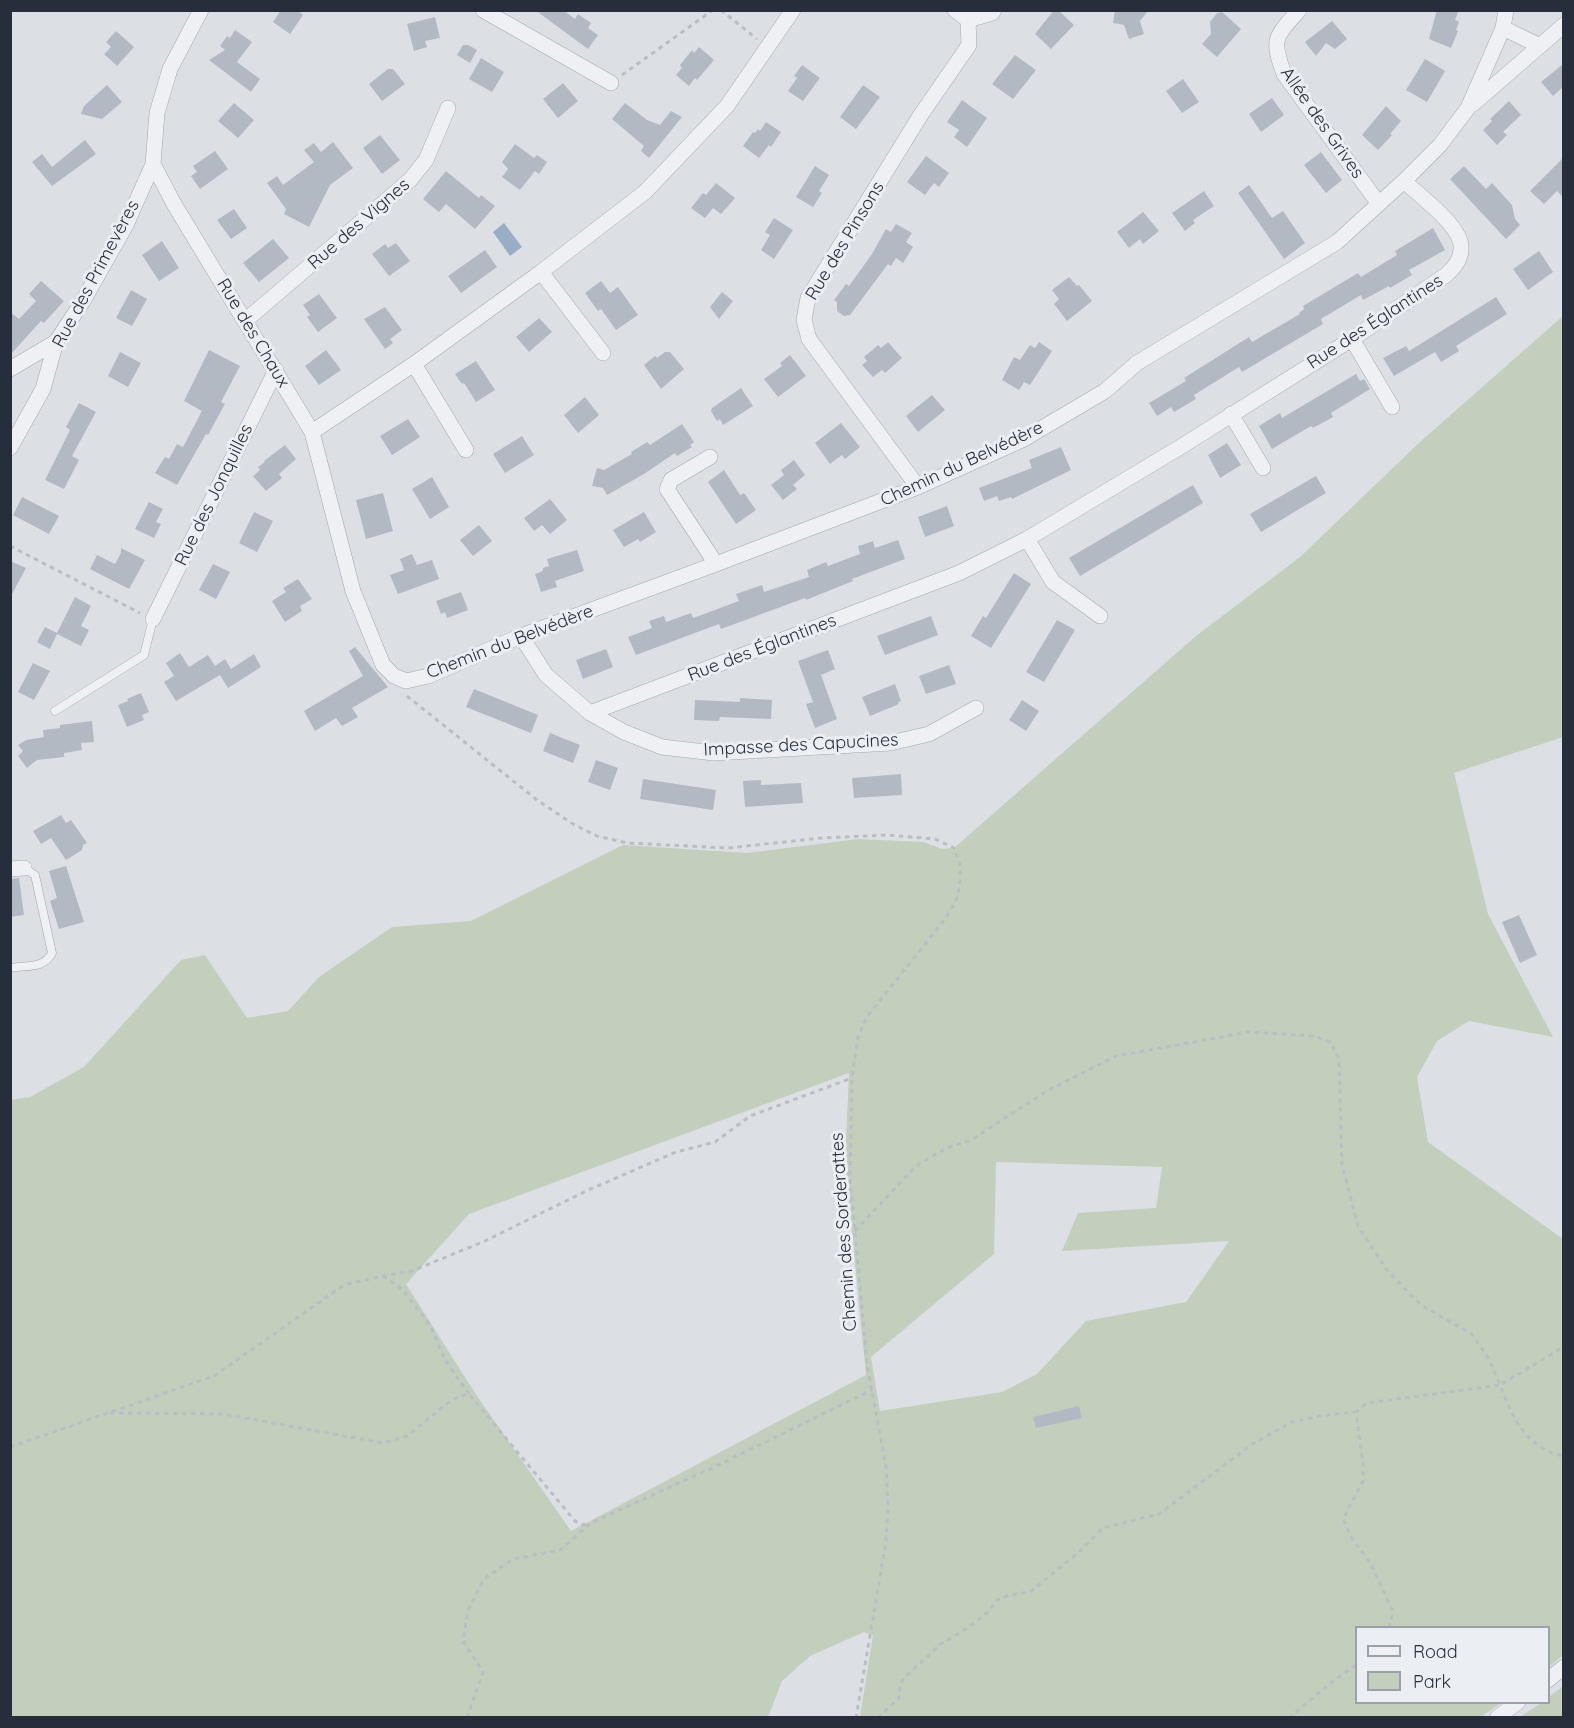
<!DOCTYPE html>
<html>
<head>
<meta charset="utf-8">
<style>
	body { margin:0 }
	#map { position:relative; width:1574px; height:1728px; overflow:hidden; background:#dce0e5; font-family:Quicksand,sans-serif }
	canvas { display:block }
	.frame { position:absolute; inset:0; border:12px solid #262e3b; pointer-events:none }
	.legend { position:absolute; left:1355px; top:1626px; width:195px; height:78px; box-sizing:border-box; background:#ebeef3; border:2px solid #9ca1a9; margin:0; padding:8px 10px; list-style:none; font-size:18px; color:#262e3b }
	.legend li { display:flex; align-items:center; gap:12px; height:30px }
	.legend b { width:30px; border:2px solid #9ca1a9 }
</style>
</head>
<body>
<div id="map">
<canvas width="1574" height="1728"></canvas>
<div class="frame"></div>
<ul class="legend">
<li><b style="height:8px;background:#eef0f4"></b>Road</li>
<li><b style="height:16px;background:#c2cfbd"></b>Park</li>
</ul>
</div>
<script>
const g = document.querySelector('canvas').getContext('2d');
g.lineJoin = 'round';
function paint(path, color) {
  g.fillStyle = color;
  g.fill(path, 'evenodd');
}
function stroke(path, color, width, dash) {
  g.strokeStyle = color;
  g.lineWidth = width;
  g.lineCap = dash ? 'butt' : 'round';
  g.setLineDash(dash || []);
  g.stroke(path);
}
function write(font, color, halo, rows, align = 'center') {
  g.font = font + ' Quicksand,sans-serif';
  g.lineWidth = 6;
  g.setLineDash([]);
  g.textBaseline = 'middle';
  g.strokeStyle = halo;
  g.fillStyle = color;
  for (const [text, x, y, turn = 0] of rows) {
    g.save();
    g.translate(x, y);
    g.rotate((+turn || 0) * Math.PI / 180);
    g.textAlign = isNaN(turn) ? turn : align;
    if (halo) g.strokeText(text, 0, 0);
    g.fillText(text, 0, 0);
    g.restore();
  }
}
const green = new Path2D(`
	M 1563,316 L 1563,737 L 1454,773 L 1488,914 L 1553,1037 L 1469,1021 L 1437,1041 L 1417,1077 L 1428,1142 L 1563,1239 L 1563,1655 L 1549,1667 L 1548,1628 L 1356,1628 L 1356,1702 L 1501,1703 L 1481,1717 L 860,1717 L 873,1635 L 864,1632 L 810,1656 L 782,1681 L 768,1717 L 11,1717 L 10,1100 L 30,1097 L 84,1067 L 181,960 L 205,955 L 247,1018 L 288,1011 L 319,977 L 392,927 L 471,921 L 623,845 L 747,853 L 858,839 L 923,842 L 942,849 L 954,848 L 1196,636 L 1300,557 L 1421,441 ZM 849,1073 L 845,1162 L 866,1375 L 571,1531 L 475,1393 L 406,1284 L 469,1214 ZM 996,1162 L 1162,1167 L 1156,1208 L 1078,1213 L 1062,1251 L 1229,1241 L 1186,1302 L 1086,1321 L 1037,1374 L 1002,1392 L 880,1411 L 871,1357 L 994,1254 Z
	M 1563,1686 L 1563,1717 L 1520,1717 L 1541,1703 L 1548,1702 L 1549,1697 Z`);
const water = new Path2D(`
	M 504,223 L 522,247 L 510,256 L 493,232 Z`);
const building = new Path2D(`
	M 281,10 L 297,10 L 303,15 L 290,34 L 273,22 Z
	M 535,10 L 563,10 L 575,19 L 578,14 L 591,23 L 588,28 L 598,35 L 588,49 Z
	M 1054,10 L 1058,10 L 1074,25 L 1051,49 L 1035,34 Z
	M 1115,10 L 1149,10 L 1140,21 L 1144,34 L 1129,39 L 1124,25 L 1113,23 Z
	M 1437,10 L 1459,10 L 1455,20 L 1459,22 L 1456,30 L 1458,31 L 1451,48 L 1429,39 Z
	M 1222,12 L 1241,29 L 1217,57 L 1202,44 L 1211,34 L 1210,22 L 1217,13 Z
	M 435,17 L 440,38 L 425,41 L 427,47 L 414,51 L 407,24 Z
	M 1332,21 L 1347,39 L 1335,49 L 1326,43 L 1316,56 L 1305,42 Z
	M 235,30 L 252,42 L 237,62 L 260,79 L 251,92 L 209,60 L 225,50 L 220,46 L 227,36 L 230,38 Z
	M 116,31 L 134,47 L 117,66 L 104,54 L 111,47 L 106,42 Z
	M 463,45 L 468,45 L 477,50 L 470,63 L 457,55 Z
	M 699,47 L 714,60 L 697,80 L 695,78 L 689,86 L 676,75 L 682,68 L 680,65 L 692,50 L 694,53 Z
	M 1015,55 L 1036,70 L 1013,99 L 992,84 Z
	M 481,58 L 504,72 L 492,92 L 469,79 Z
	M 1425,59 L 1445,71 L 1427,102 L 1406,90 Z
	M 1563,64 L 1563,87 L 1553,96 L 1541,82 Z
	M 802,65 L 820,78 L 803,101 L 788,91 L 797,78 L 794,76 Z
	M 388,69 L 393,69 L 405,84 L 382,101 L 369,84 Z
	M 1183,79 L 1199,102 L 1182,113 L 1166,91 Z
	M 563,83 L 578,101 L 558,118 L 543,99 Z
	M 107,85 L 122,102 L 102,119 L 81,114 L 84,106 Z
	M 863,85 L 880,97 L 856,129 L 840,117 Z
	M 1272,98 L 1284,115 L 1261,132 L 1249,114 Z
	M 962,100 L 987,118 L 967,147 L 954,137 L 959,130 L 947,122 Z
	M 1509,101 L 1521,115 L 1503,132 L 1507,135 L 1497,145 L 1483,130 L 1492,121 L 1490,119 Z
	M 234,103 L 254,120 L 238,138 L 218,121 Z
	M 625,103 L 647,120 L 660,125 L 671,111 L 682,117 L 649,158 L 641,151 L 644,146 L 612,119 Z
	M 1386,106 L 1401,121 L 1390,134 L 1392,135 L 1378,150 L 1362,135 Z
	M 766,122 L 781,132 L 771,147 L 769,145 L 759,158 L 743,146 L 753,132 L 755,133 L 758,129 L 760,131 Z
	M 380,135 L 400,160 L 382,174 L 363,148 Z
	M 85,140 L 96,154 L 52,186 L 32,162 L 42,154 L 52,167 Z
	M 333,142 L 353,168 L 330,185 L 309,227 L 284,214 L 286,209 L 267,183 L 277,176 L 283,185 L 314,162 L 304,150 L 314,143 L 321,152 Z
	M 515,144 L 534,158 L 537,155 L 547,162 L 539,174 L 535,171 L 520,190 L 502,177 L 508,169 L 502,162 Z
	M 215,151 L 228,169 L 200,189 L 191,176 L 197,172 L 193,166 Z
	M 1321,152 L 1342,180 L 1326,193 L 1304,165 Z
	M 926,156 L 949,173 L 939,187 L 934,183 L 925,195 L 907,182 Z
	M 1563,158 L 1563,197 L 1557,191 L 1544,204 L 1530,191 Z
	M 815,166 L 829,175 L 819,191 L 822,193 L 813,207 L 796,197 Z
	M 1464,166 L 1486,189 L 1492,183 L 1512,205 L 1515,219 L 1520,225 L 1506,239 L 1450,179 Z
	M 446,171 L 479,198 L 481,195 L 495,206 L 475,229 L 446,204 L 439,212 L 423,199 Z
	M 716,183 L 735,198 L 721,214 L 713,208 L 705,218 L 691,208 L 703,193 L 706,195 Z
	M 1249,185 L 1272,218 L 1283,211 L 1305,243 L 1284,259 L 1238,193 Z
	M 1204,191 L 1214,206 L 1193,220 L 1195,223 L 1185,231 L 1172,213 Z
	M 234,209 L 247,228 L 231,239 L 217,220 Z
	M 1143,212 L 1159,231 L 1143,244 L 1140,239 L 1129,248 L 1117,232 Z
	M 774,218 L 793,230 L 774,259 L 761,250 L 770,235 L 765,232 Z
	M 896,224 L 912,233 L 906,242 L 913,247 L 903,263 L 896,258 L 891,266 L 888,264 L 850,315 L 844,316 L 837,311 L 837,302 L 834,300 L 846,284 L 849,286 L 872,254 L 886,229 L 891,232 Z
	M 1433,228 L 1445,250 L 1409,270 L 1412,275 L 1390,288 L 1389,286 L 1363,300 L 1361,295 L 1321,319 L 1323,324 L 1242,372 L 1239,367 L 1194,395 L 1196,399 L 1174,412 L 1171,407 L 1157,416 L 1149,403 L 1186,381 L 1184,378 L 1249,337 L 1252,342 L 1300,314 L 1299,313 L 1304,309 L 1303,306 L 1358,273 L 1361,277 L 1397,255 L 1395,251 Z
	M 273,239 L 289,258 L 259,282 L 243,263 Z
	M 162,241 L 179,268 L 159,281 L 142,255 Z
	M 396,243 L 410,261 L 389,276 L 372,254 L 385,244 L 388,248 Z
	M 485,250 L 497,267 L 461,293 L 448,276 Z
	M 1539,251 L 1553,272 L 1528,290 L 1513,269 Z
	M 1069,277 L 1077,286 L 1079,285 L 1092,301 L 1067,321 L 1054,304 L 1059,299 L 1052,290 Z
	M 41,281 L 64,301 L 44,323 L 41,321 L 10,355 L 10,312 L 19,319 L 36,301 L 29,294 Z
	M 601,281 L 610,293 L 618,287 L 638,315 L 616,330 L 601,309 L 598,311 L 585,293 Z
	M 131,290 L 147,299 L 132,326 L 116,318 Z
	M 722,292 L 733,301 L 719,319 L 710,307 Z
	M 319,294 L 337,318 L 318,332 L 307,317 L 310,315 L 303,305 Z
	M 1496,297 L 1507,314 L 1456,346 L 1459,351 L 1441,362 L 1435,352 L 1394,376 L 1383,358 L 1406,346 L 1409,351 Z
	M 385,307 L 402,330 L 390,339 L 393,343 L 385,349 L 364,319 Z
	M 539,318 L 552,332 L 529,352 L 516,337 Z
	M 888,342 L 902,358 L 885,373 L 882,370 L 873,377 L 862,365 L 867,361 L 864,357 L 878,345 L 881,348 Z
	M 1039,342 L 1052,351 L 1030,385 L 1024,382 L 1019,390 L 1002,380 L 1014,357 L 1020,360 L 1030,345 L 1035,348 Z
	M 209,350 L 240,366 L 221,402 L 225,404 L 208,435 L 206,434 L 177,485 L 155,473 L 165,457 L 169,459 L 177,444 L 183,447 L 202,411 L 184,401 Z
	M 326,350 L 341,370 L 319,385 L 305,366 Z
	M 120,352 L 141,363 L 128,387 L 108,376 Z
	M 665,352 L 670,352 L 684,369 L 661,389 L 644,365 L 655,356 L 657,358 Z
	M 790,355 L 806,376 L 778,397 L 764,379 L 782,366 L 780,363 Z
	M 476,361 L 495,390 L 476,402 L 464,383 L 462,384 L 455,374 Z
	M 1356,374 L 1360,381 L 1364,379 L 1370,389 L 1331,413 L 1333,417 L 1313,428 L 1311,426 L 1272,449 L 1259,426 L 1280,413 L 1282,418 Z
	M 741,388 L 753,406 L 723,425 L 720,419 L 717,421 L 711,411 L 712,408 Z
	M 932,395 L 945,410 L 918,432 L 906,416 Z
	M 585,397 L 599,415 L 578,433 L 564,415 Z
	M 79,403 L 96,412 L 72,456 L 79,460 L 64,489 L 45,480 L 70,430 L 66,427 Z
	M 408,419 L 420,437 L 392,455 L 380,436 Z
	M 841,423 L 860,447 L 845,459 L 842,455 L 830,464 L 815,443 Z
	M 682,424 L 694,442 L 690,445 L 692,447 L 677,456 L 675,453 L 644,474 L 607,495 L 603,488 L 592,486 L 597,468 L 604,470 L 632,454 L 631,452 L 647,442 L 650,445 Z
	M 522,436 L 534,455 L 505,473 L 493,454 Z
	M 1227,443 L 1241,465 L 1220,478 L 1208,455 Z
	M 285,445 L 296,459 L 279,474 L 282,478 L 266,491 L 253,476 L 260,470 L 258,467 L 265,462 L 264,461 Z
	M 1061,447 L 1071,470 L 1012,499 L 1011,497 L 999,501 L 997,496 L 984,501 L 979,488 L 1032,468 L 1029,460 Z
	M 794,460 L 805,475 L 793,485 L 797,489 L 783,500 L 771,485 L 784,475 L 781,470 Z
	M 724,470 L 740,495 L 744,493 L 756,510 L 736,524 L 708,482 Z
	M 1316,476 L 1326,493 L 1261,532 L 1250,514 Z
	M 432,477 L 449,507 L 430,519 L 412,489 Z
	M 1193,485 L 1203,503 L 1080,576 L 1069,558 Z
	M 383,493 L 393,531 L 366,539 L 356,500 Z
	M 22,497 L 59,516 L 49,534 L 13,515 Z
	M 550,499 L 567,520 L 550,534 L 542,525 L 534,531 L 524,518 Z
	M 149,502 L 163,509 L 156,522 L 161,524 L 154,538 L 135,529 Z
	M 947,506 L 954,526 L 925,537 L 918,517 Z
	M 254,512 L 273,521 L 257,552 L 239,543 Z
	M 644,512 L 656,532 L 640,542 L 638,539 L 624,547 L 613,530 Z
	M 479,525 L 492,541 L 473,556 L 460,540 Z
	M 898,540 L 905,559 L 852,579 L 853,581 L 806,600 L 805,598 L 721,629 L 719,624 L 636,655 L 628,637 L 652,628 L 649,621 L 664,616 L 666,622 L 691,613 L 693,618 L 739,601 L 736,594 L 762,585 L 764,592 L 809,577 L 807,570 L 826,562 L 828,566 L 860,554 L 858,546 L 865,544 L 873,541 L 875,548 Z
	M 121,548 L 145,560 L 129,589 L 90,569 L 97,555 L 115,564 L 121,553 Z
	M 577,550 L 584,571 L 555,581 L 557,587 L 541,592 L 535,574 L 543,571 L 543,568 L 549,566 L 547,559 Z
	M 412,554 L 417,565 L 432,560 L 439,579 L 398,594 L 390,575 L 404,570 L 400,559 Z
	M 10,561 L 26,568 L 10,598 Z
	M 213,564 L 230,572 L 216,599 L 199,590 Z
	M 1014,573 L 1031,584 L 991,648 L 971,636 L 983,616 L 986,618 Z
	M 298,579 L 312,599 L 300,606 L 302,611 L 285,622 L 272,601 L 286,592 L 283,588 Z
	M 461,592 L 468,610 L 447,618 L 445,612 L 441,614 L 436,601 Z
	M 75,597 L 91,606 L 81,626 L 89,630 L 81,646 L 57,634 L 50,649 L 37,642 L 45,627 L 57,633 Z
	M 931,616 L 938,635 L 885,655 L 877,636 Z
	M 1057,620 L 1075,630 L 1044,682 L 1026,672 Z
	M 355,647 L 388,687 L 352,708 L 358,717 L 342,726 L 336,718 L 315,731 L 304,711 L 363,676 L 349,651 Z
	M 606,649 L 613,667 L 583,679 L 576,660 Z
	M 828,650 L 835,669 L 821,675 L 837,719 L 815,728 L 806,704 L 813,702 L 798,661 Z
	M 180,653 L 189,667 L 208,655 L 220,674 L 215,666 L 225,659 L 231,669 L 254,654 L 261,667 L 228,688 L 220,675 L 176,701 L 164,682 L 174,676 L 166,663 Z
	M 33,663 L 50,671 L 34,700 L 18,692 Z
	M 949,665 L 956,684 L 926,694 L 919,676 Z
	M 895,684 L 901,701 L 898,702 L 899,704 L 870,716 L 862,697 Z
	M 474,689 L 538,715 L 531,733 L 466,707 Z
	M 141,693 L 149,712 L 142,715 L 144,720 L 127,727 L 118,705 L 128,701 L 127,699 Z
	M 740,698 L 772,700 L 771,719 L 720,717 L 719,721 L 694,720 L 695,700 L 740,702 Z
	M 1022,700 L 1039,711 L 1026,731 L 1009,720 Z
	M 92,721 L 94,742 L 81,743 L 82,750 L 64,753 L 64,757 L 37,760 L 27,768 L 18,756 L 23,751 L 18,745 L 26,740 L 44,737 L 43,730 L 60,728 L 60,725 Z
	M 550,733 L 580,745 L 573,763 L 543,751 Z
	M 596,760 L 618,768 L 610,790 L 588,782 Z
	M 901,774 L 902,795 L 854,798 L 852,778 Z
	M 643,779 L 716,790 L 713,810 L 640,799 Z
	M 761,780 L 761,785 L 801,783 L 803,803 L 745,807 L 743,781 Z
	M 61,815 L 66,823 L 71,820 L 87,843 L 83,845 L 82,850 L 66,860 L 51,838 L 41,844 L 33,831 Z
	M 66,866 L 84,922 L 59,929 L 50,901 L 57,898 L 49,871 Z
	M 19,878 L 24,915 L 10,917 L 10,879 Z
	M 1519,915 L 1537,955 L 1520,963 L 1502,922 Z
	M 1079,1406 L 1082,1418 L 1036,1428 L 1033,1417 Z`);
const path = new Path2D(`
	M 721,10 L 757,39
	M 622,75 L 713,10
	M 10,546 L 140,613
	M 407,696 L 537,800 L 573,824 L 597,836 L 627,843 L 728,848 L 821,838 L 888,835 L 935,839 L 954,848 L 961,868 L 958,897 L 945,919 L 866,1018 L 858,1037 L 852,1078 L 850,1176 L 867,1364 L 886,1467 L 888,1508 L 886,1541 L 856,1718
	M 855,1231 L 916,1166 L 945,1149 L 971,1140 L 1047,1091 L 1116,1056 L 1249,1032 L 1313,1036 L 1330,1042 L 1339,1058 L 1342,1165 L 1358,1226 L 1387,1270 L 1421,1305 L 1472,1334 L 1489,1359 L 1500,1385 L 1562,1348
	M 383,1276 L 402,1289 L 430,1325 L 445,1360 L 469,1394
	M 110,1413 L 223,1414 L 383,1443 L 407,1436 L 453,1399 L 469,1394 L 575,1521 L 582,1525 L 589,1523
	M 10,1447 L 214,1376 L 344,1285 L 382,1276 L 412,1271 L 485,1241 L 586,1191 L 676,1152 L 715,1142 L 750,1116 L 852,1078
	M 1389,1628 L 1393,1612 L 1386,1596 L 1370,1562 L 1352,1539 L 1343,1519 L 1363,1481 L 1363,1464 L 1356,1412 L 1367,1403 L 1500,1385 C 1512,1416 1527,1450 1564,1456
	M 467,1718 L 483,1672 L 463,1641 L 468,1610 L 484,1579 L 513,1559 L 560,1550 L 591,1523 L 716,1466 L 872,1390
	M 878,1718 L 899,1698 L 900,1684 L 905,1677 L 941,1644 L 969,1627 L 987,1613 L 997,1600 L 1009,1595 L 1030,1592 L 1079,1552 L 1103,1528 L 1159,1514 L 1254,1443 L 1292,1422 L 1320,1416 L 1356,1412
	M 1289,1718 L 1333,1681 L 1356,1665`);
const service = new Path2D(`
	M 55,711 L 144,655 L 153,619
	M 10,968 C 26,965 44,969 52,953 L 35,875 L 24,868`);
const minor = new Path2D(`
	M 201,10 L 170,69 L 157,113 L 153,164 L 174,204 L 312,432 L 353,591 L 383,665 L 394,676 L 406,681 L 428,676 L 521,636 L 716,564 L 918,487 L 1022,440 L 1105,391 L 1137,363 L 1337,242 L 1404,181 L 1440,145 L 1468,108 L 1503,28 L 1506,10
	M 483,10 L 611,83
	M 1299,10 C 1275,38 1271,38 1284,74 L 1379,204
	M 968,20 L 992,13 L 994,10
	M 1503,28 L 1540,46
	M 1473,104 L 1564,25
	M 541,272 L 603,353
	M 245,321 L 410,180 L 426,160 L 448,108
	M 1352,339 L 1392,407
	M 414,364 L 466,450
	M 10,369 L 56,342
	M 1231,414 L 1263,468
	M 312,432 L 414,364 L 541,272 L 645,192 L 727,106 L 793,10
	M 10,448 L 43,389 L 56,342 L 83,301 L 126,225 L 153,164
	M 710,457 L 671,480 L 667,489 L 716,564
	M 918,487 L 809,339 L 804,320 L 808,298 L 920,116 L 969,45 L 968,20 L 955,10
	M 1027,539 L 1053,582 L 1100,616
	M 153,619 L 276,370
	M 521,636 L 546,675 L 590,713 L 959,573 L 1027,539 L 1182,446 L 1352,339 L 1446,275 C 1454,268 1462,259 1461,247 C 1461,226 1420,196 1404,181
	M 590,713 L 624,732 L 662,747 L 714,753 L 890,743 L 929,734 L 976,708
	M 10,869 L 24,868
	M 1548,1680 L 1564,1667
	M 1497,1718 L 1518,1702`);
const streetNames = [
	["Allée des Grives",1322,123,55],
	["Rue des Vignes",359,224,-41],
	["Rue des Pinsons",845,241,-59],
	["Rue des Primevères",96,274,-62],
	["Rue des Églantines",1375,322,-33],
	["Rue des Chaux",253,333,59],
	["Chemin du Belvédère",962,464,-25],
	["Rue des Jonquilles",214,495,-64],
	["Chemin du Belvédère",510,642,-21],
	["Rue des Églantines",762,648,-21],
	["Impasse des Capucines",801,745,-3],
	["Chemin des Sorderattes",844,1232,-94]
];
paint(green, '#c2cfbd');
paint(water, '#97aec5');
paint(building, '#b3b9c2');
stroke(service, '#a2a7af', 9);
stroke(minor, '#a2a7af', 16);
stroke(path, '#babec4', 3, [4.5, 4.5]);
stroke(service, '#eef0f4', 8);
stroke(minor, '#eef0f4', 15);
write('18px', '#262e3b', '#ebeef3', streetNames);
</script>
</body>
</html>
